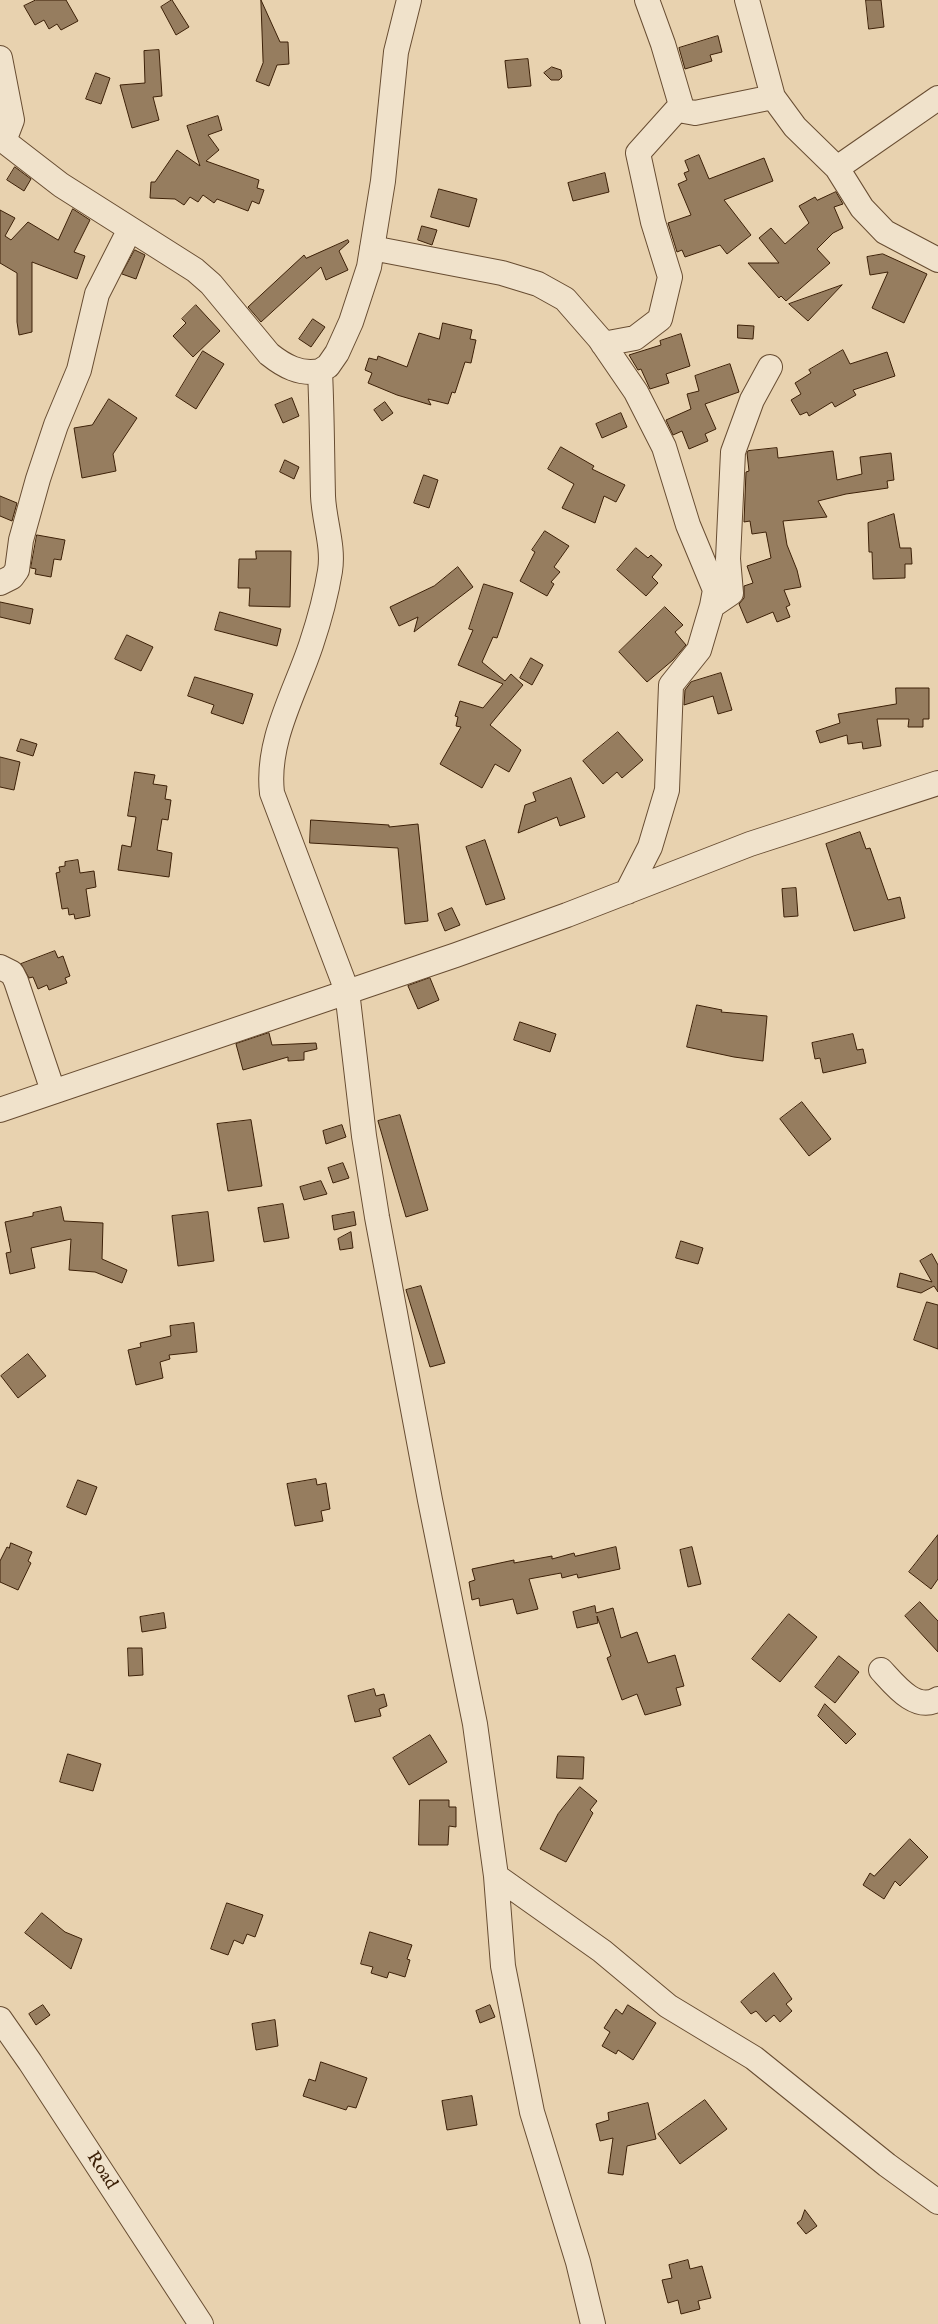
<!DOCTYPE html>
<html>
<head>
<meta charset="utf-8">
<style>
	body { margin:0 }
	canvas { display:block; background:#e8d2af }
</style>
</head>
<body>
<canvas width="938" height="2324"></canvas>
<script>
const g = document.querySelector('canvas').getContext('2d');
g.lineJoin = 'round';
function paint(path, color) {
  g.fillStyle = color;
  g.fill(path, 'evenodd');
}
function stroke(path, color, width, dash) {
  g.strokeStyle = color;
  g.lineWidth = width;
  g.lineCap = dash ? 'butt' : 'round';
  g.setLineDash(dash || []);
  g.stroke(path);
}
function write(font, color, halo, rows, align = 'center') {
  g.font = font + ' "IM FELL English",serif';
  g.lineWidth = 4;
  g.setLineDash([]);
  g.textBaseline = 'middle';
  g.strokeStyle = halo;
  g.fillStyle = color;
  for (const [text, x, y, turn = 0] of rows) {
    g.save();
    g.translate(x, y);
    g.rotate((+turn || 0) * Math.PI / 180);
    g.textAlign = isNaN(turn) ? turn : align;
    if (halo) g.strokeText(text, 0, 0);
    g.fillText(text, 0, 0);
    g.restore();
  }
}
const building = new Path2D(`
	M 36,0 L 66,0 L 78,21 L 61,30 L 57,24 L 49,29 L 44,20 L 35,25 L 24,6 Z
	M 172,0 L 189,27 L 176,35 L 161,7 Z
	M 261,0 L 280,42 L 288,42 L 289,64 L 277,65 L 269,86 L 256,81 L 263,63 Z
	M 866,0 L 881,0 L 884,27 L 869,29 Z
	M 718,36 L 722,52 L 710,55 L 712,61 L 685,69 L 679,48 Z
	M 159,50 L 162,96 L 153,97 L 159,120 L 132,128 L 120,85 L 145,83 L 144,51 Z
	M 528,59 L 531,86 L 508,88 L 505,61 Z
	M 552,67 L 561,70 L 562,77 L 559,80 L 551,80 L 544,73 Z
	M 96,73 L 110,78 L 101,104 L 86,99 Z
	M 218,116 L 222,130 L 208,135 L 219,150 L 206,161 L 259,180 L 257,188 L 264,190 L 259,204 L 252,201 L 248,211 L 217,199 L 214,203 L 203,195 L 198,202 L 190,197 L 184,205 L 175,199 L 150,198 L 151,182 L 155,182 L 177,150 L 200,166 L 187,126 Z
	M 699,155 L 709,179 L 764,158 L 773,181 L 724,200 L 751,235 L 727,254 L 720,245 L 685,257 L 682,250 L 677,252 L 668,223 L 691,215 L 678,184 L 687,180 L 684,173 L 689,171 L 685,161 Z
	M 15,167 L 31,179 L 24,191 L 7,180 Z
	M 605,173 L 609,192 L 573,201 L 568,183 Z
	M 439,189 L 477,199 L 469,227 L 431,217 Z
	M 836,192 L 843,204 L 834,207 L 843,228 L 833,233 L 817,249 L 830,263 L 786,301 L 781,296 L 779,298 L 748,263 L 779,263 L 759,238 L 771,228 L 785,244 L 809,223 L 799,206 L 815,197 L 817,200 Z
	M 73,209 L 90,220 L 74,252 L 85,256 L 77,279 L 32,262 L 32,332 L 19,335 L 17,322 L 17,273 L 0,263 L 0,210 L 15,218 L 5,236 L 11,240 L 28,222 L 58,240 Z
	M 422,226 L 437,230 L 432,245 L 418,240 Z
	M 348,240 L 349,242 L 339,251 L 348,270 L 326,280 L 321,267 L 261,322 L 248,307 L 304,255 L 306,258 Z
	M 135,250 L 145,255 L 136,279 L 122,274 Z
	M 883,254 L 927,274 L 904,323 L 872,308 L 888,272 L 870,275 L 867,257 Z
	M 842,285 L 808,321 L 789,304 Z
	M 196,305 L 220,331 L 193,357 L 173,336 L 186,323 L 182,319 Z
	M 313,319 L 325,327 L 311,347 L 299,339 Z
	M 443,323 L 472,330 L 470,339 L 476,340 L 471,363 L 465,362 L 455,393 L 452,392 L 448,404 L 428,399 L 431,405 L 397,395 L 368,383 L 372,373 L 365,370 L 369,358 L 377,360 L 378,356 L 407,367 L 419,333 L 439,339 Z
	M 738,325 L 754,326 L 753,339 L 738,338 Z
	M 681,334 L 690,366 L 666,374 L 669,383 L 650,389 L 641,369 L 638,370 L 629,355 L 661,345 L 660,341 Z
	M 843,350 L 850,364 L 887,352 L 895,376 L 853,390 L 856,395 L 835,407 L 832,402 L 809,416 L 807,412 L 800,415 L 791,400 L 801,394 L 795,383 L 811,373 L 809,370 Z
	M 203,351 L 224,364 L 196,409 L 176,396 Z
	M 730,364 L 739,392 L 705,404 L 716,429 L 705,434 L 708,441 L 689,449 L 682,431 L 673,435 L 666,420 L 691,409 L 687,394 L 699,391 L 695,376 Z
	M 292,398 L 299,416 L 283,423 L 275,405 Z
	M 109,399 L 137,418 L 113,454 L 116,471 L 82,478 L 74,428 L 92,425 Z
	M 385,402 L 393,413 L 382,421 L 374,410 Z
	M 621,413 L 627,427 L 602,438 L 596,424 Z
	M 561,447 L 594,466 L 592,469 L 625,485 L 616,502 L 604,496 L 595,523 L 562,508 L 574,484 L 548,469 Z
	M 777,448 L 778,458 L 833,451 L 837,480 L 862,474 L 860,457 L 891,453 L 894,480 L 887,481 L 888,488 L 846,494 L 818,501 L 827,517 L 783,521 L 787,545 L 797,570 L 801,587 L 784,590 L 790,605 L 786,607 L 790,617 L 777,622 L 773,612 L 747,623 L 739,604 L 744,598 L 744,586 L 753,583 L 747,566 L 771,558 L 766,532 L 752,534 L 750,521 L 744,522 L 746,472 L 749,471 L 747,453 L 748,451 Z
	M 285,460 L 299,467 L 294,479 L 280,472 Z
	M 424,475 L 438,480 L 429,508 L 414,503 Z
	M 0,496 L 17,503 L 12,521 L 0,516 Z
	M 894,514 L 900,548 L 911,548 L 912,564 L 905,564 L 905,578 L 873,579 L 872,552 L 869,552 L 868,523 Z
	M 545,531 L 569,546 L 554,567 L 560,572 L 551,582 L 554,584 L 547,596 L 520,581 L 535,552 L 532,550 Z
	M 37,535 L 65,540 L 61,560 L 54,559 L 51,577 L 35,574 L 36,569 L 31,568 Z
	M 636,548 L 648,558 L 651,555 L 662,565 L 652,577 L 658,583 L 646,596 L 617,570 Z
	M 256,551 L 291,551 L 290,607 L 249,606 L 250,588 L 238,588 L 239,559 L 256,559 Z
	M 458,567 L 473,587 L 414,632 L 418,617 L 399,626 L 390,607 L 434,586 Z
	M 484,584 L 513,593 L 497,638 L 493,637 L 482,662 L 505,681 L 511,674 L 523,685 L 490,725 L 521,750 L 509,772 L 495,764 L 482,788 L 440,764 L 461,727 L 456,726 L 458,717 L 455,716 L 460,701 L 483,708 L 503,684 L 458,665 L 473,630 L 469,629 Z
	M 0,602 L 33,609 L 30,624 L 0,617 Z
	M 665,607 L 683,625 L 675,632 L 686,645 L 673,660 L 647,682 L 619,652 Z
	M 220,612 L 281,629 L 277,646 L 215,630 Z
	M 127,635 L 153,647 L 141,671 L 115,659 Z
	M 531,658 L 543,665 L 532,685 L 520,678 Z
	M 721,673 L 732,710 L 718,714 L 713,696 L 684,705 L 685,690 L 691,682 Z
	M 195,677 L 253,694 L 243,724 L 211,713 L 214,705 L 188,696 Z
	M 896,688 L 929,688 L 929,719 L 923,719 L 923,727 L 908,727 L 909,719 L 877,719 L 881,746 L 863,749 L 862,742 L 848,744 L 847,735 L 820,743 L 816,731 L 840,723 L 838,714 L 896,704 Z
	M 618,732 L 643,760 L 622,778 L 617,772 L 603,784 L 583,761 Z
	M 21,739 L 37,744 L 33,756 L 17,751 Z
	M 0,757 L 20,762 L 14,790 L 0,787 Z
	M 135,772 L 155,775 L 153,784 L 167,786 L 165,799 L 171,800 L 168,820 L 162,819 L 157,850 L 172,853 L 169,877 L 118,870 L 122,845 L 131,847 L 136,817 L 128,816 Z
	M 571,778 L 585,817 L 560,826 L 557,817 L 518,833 L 525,805 L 536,801 L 533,793 Z
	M 311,820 L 389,825 L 389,827 L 418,824 L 428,921 L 405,924 L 398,848 L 310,843 Z
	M 860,832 L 866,849 L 870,848 L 888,900 L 900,897 L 905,918 L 854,931 L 826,844 Z
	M 485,840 L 505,899 L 486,905 L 466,847 Z
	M 78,860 L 80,873 L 94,871 L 96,887 L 86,889 L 90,916 L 75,919 L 74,914 L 69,915 L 68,908 L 62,909 L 56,873 L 60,872 L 59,867 L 65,866 L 65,862 Z
	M 796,888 L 798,916 L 784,917 L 782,889 Z
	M 452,908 L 460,925 L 445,931 L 438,914 Z
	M 55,951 L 58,958 L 63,956 L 70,976 L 65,978 L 67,983 L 49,990 L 47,985 L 38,989 L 33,977 L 29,978 L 21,964 Z
	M 430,978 L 439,1000 L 418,1009 L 408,986 Z
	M 697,1005 L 722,1010 L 721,1012 L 767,1016 L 763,1061 L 734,1057 L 687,1047 Z
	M 520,1022 L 556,1034 L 550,1052 L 514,1040 Z
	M 269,1033 L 272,1045 L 316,1043 L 317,1049 L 304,1052 L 304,1060 L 288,1061 L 288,1057 L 243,1070 L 236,1044 Z
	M 853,1034 L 857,1050 L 863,1049 L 866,1063 L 823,1073 L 820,1058 L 815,1059 L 812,1043 Z
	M 802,1102 L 831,1139 L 809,1156 L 780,1119 Z
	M 400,1115 L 428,1210 L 406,1217 L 378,1121 Z
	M 251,1120 L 262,1186 L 228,1191 L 217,1124 Z
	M 342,1125 L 346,1137 L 326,1144 L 323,1131 Z
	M 343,1163 L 349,1178 L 333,1183 L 328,1168 Z
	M 321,1181 L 327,1194 L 304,1200 L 300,1187 Z
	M 283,1204 L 289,1238 L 264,1242 L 258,1208 Z
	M 61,1207 L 64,1221 L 103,1223 L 102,1259 L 127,1270 L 122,1283 L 95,1272 L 69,1270 L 71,1239 L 31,1248 L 35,1268 L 10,1274 L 6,1253 L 11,1252 L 5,1222 L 33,1216 L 33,1213 Z
	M 208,1212 L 214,1261 L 178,1266 L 172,1216 Z
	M 354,1212 L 356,1225 L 334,1230 L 332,1216 Z
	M 351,1232 L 353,1248 L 340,1250 L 338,1239 Z
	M 681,1241 L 703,1248 L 698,1264 L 676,1258 Z
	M 932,1254 L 938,1265 L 938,1292 L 934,1286 L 921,1293 L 897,1287 L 900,1273 L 932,1282 L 920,1261 Z
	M 421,1286 L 445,1363 L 430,1367 L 406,1290 Z
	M 927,1302 L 938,1305 L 938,1349 L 914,1340 Z
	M 194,1323 L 197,1352 L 169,1355 L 170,1359 L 160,1362 L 163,1378 L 136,1385 L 128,1350 L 141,1347 L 140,1343 L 171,1336 L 170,1326 Z
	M 28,1354 L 46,1376 L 18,1398 L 1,1376 Z
	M 316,1479 L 317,1485 L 326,1483 L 330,1509 L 321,1511 L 323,1521 L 295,1526 L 287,1484 Z
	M 78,1480 L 97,1487 L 86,1515 L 67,1507 Z
	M 938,1535 L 938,1579 L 931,1589 L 909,1572 Z
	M 11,1543 L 32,1552 L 28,1561 L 31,1563 L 18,1590 L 0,1582 L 0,1561 L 7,1547 L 9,1548 Z
	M 616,1547 L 620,1569 L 578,1578 L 577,1574 L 562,1578 L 561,1573 L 529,1579 L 538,1609 L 517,1614 L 513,1599 L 480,1606 L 479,1598 L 472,1600 L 469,1582 L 475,1580 L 472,1569 L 514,1560 L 514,1563 L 552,1556 L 552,1559 L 574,1553 L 575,1556 Z
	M 692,1547 L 701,1584 L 688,1587 L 680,1550 Z
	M 920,1602 L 938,1621 L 938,1652 L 905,1616 Z
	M 595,1606 L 596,1613 L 613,1608 L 621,1638 L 637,1632 L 648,1663 L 675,1655 L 684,1686 L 676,1688 L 681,1705 L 645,1715 L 637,1694 L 622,1700 L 607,1658 L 611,1656 L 597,1616 L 598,1623 L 577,1628 L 573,1612 Z
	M 164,1613 L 166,1628 L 142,1632 L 140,1617 Z
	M 789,1614 L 817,1637 L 780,1682 L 752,1659 Z
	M 128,1648 L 142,1648 L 143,1675 L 129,1676 Z
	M 839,1656 L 859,1672 L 835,1703 L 815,1687 Z
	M 374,1689 L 376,1696 L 384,1694 L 387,1706 L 379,1709 L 381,1716 L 355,1722 L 348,1696 Z
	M 825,1704 L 856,1734 L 846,1744 L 818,1716 Z
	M 430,1735 L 447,1762 L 409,1785 L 393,1758 Z
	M 68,1754 L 101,1764 L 93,1791 L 60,1782 Z
	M 558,1756 L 584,1757 L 583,1779 L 557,1778 Z
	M 580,1787 L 597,1801 L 590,1810 L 593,1813 L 566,1862 L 540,1849 L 558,1814 Z
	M 420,1800 L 449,1800 L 449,1807 L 456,1807 L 456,1827 L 449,1826 L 448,1845 L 419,1845 Z
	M 910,1839 L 928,1857 L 900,1886 L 895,1881 L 884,1899 L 863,1885 L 870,1873 L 874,1876 Z
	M 227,1903 L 263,1915 L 255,1937 L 247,1934 L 243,1944 L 234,1940 L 228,1955 L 211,1949 Z
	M 42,1913 L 65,1932 L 82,1939 L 71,1969 L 25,1933 Z
	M 370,1932 L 412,1945 L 407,1959 L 410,1960 L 405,1977 L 389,1972 L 387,1978 L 371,1973 L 373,1967 L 361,1964 Z
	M 774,1973 L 792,1999 L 786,2004 L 792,2011 L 780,2022 L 774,2015 L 766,2022 L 756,2011 L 751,2014 L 741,2002 Z
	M 43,2005 L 50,2015 L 36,2025 L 29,2014 Z
	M 490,2005 L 495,2017 L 480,2023 L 476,2011 Z
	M 628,2005 L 656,2023 L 633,2060 L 618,2050 L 616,2054 L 602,2046 L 610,2032 L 604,2028 L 616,2009 L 622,2014 Z
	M 275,2020 L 278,2046 L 256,2050 L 252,2024 Z
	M 321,2062 L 367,2078 L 356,2108 L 348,2106 L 346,2110 L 303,2096 L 309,2079 L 315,2081 Z
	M 472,2096 L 477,2125 L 447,2130 L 442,2101 Z
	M 705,2100 L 727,2129 L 680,2164 L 658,2134 Z
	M 648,2103 L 656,2139 L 627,2146 L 623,2175 L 608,2173 L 613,2138 L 600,2141 L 596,2124 L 609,2120 L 608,2113 Z
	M 805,2210 L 817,2226 L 806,2234 L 797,2223 L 801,2220 Z
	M 688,2260 L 690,2269 L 702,2266 L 711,2298 L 698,2301 L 700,2309 L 681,2314 L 678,2300 L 668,2303 L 662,2280 L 672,2278 L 669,2265 Z`);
const minor = new Path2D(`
	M 409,0 L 396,52 L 383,181 L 369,267 L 351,322 L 337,353 L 328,366 L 320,371 C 322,413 322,455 323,496 C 324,521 334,546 330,571 C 326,596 319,621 311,645 C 295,693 266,741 272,793 L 347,991 L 364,1136 L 377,1217 L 430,1500 L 475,1724 L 496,1876 L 503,1966 L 532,2112 L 578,2262 L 593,2324
	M 647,0 L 663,44 L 681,105 L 684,111 L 695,113 L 773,97 L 795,127 L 837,168 L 938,98
	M 747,0 L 773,97
	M 0,58 L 12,120 L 4,141 L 61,185 L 195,270 L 211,284 L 269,354 C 284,366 300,375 320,371
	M 837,168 L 862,208 L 885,232 L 938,260
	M 372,248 L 502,273 L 538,284 L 565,299 L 599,338 L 636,392 L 664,447 L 688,525 L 715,590 L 712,606
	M 603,344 L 635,338 L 660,319 L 670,277 L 653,222 L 638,153 L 681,105
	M 0,583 L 12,577 L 17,570 L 21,540 L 38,479 L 56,425 L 79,370 L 97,294 L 130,229
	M 627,892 L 650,847 L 667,790 L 671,685 L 699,650 L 712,606 L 731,593 L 728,559 L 733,452 L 752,400 L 770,367
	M 0,967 L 12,973 L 16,981 L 53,1091
	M 0,1110 L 456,955 L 567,915 L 750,844 L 938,783
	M 881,1670 C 894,1684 916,1713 938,1699
	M 496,1876 L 602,1951 L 668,2006 L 754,2058 L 887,2165 L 938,2202
	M 0,2019 L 30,2062 L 201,2324`);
const streetNames = [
	["Road",101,2171,57]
];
paint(building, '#967d5f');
stroke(building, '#3d2108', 1);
stroke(minor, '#684d32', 26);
stroke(minor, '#f0e2cb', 24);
write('18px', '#3d2108', '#f0e2cb', streetNames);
</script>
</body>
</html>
